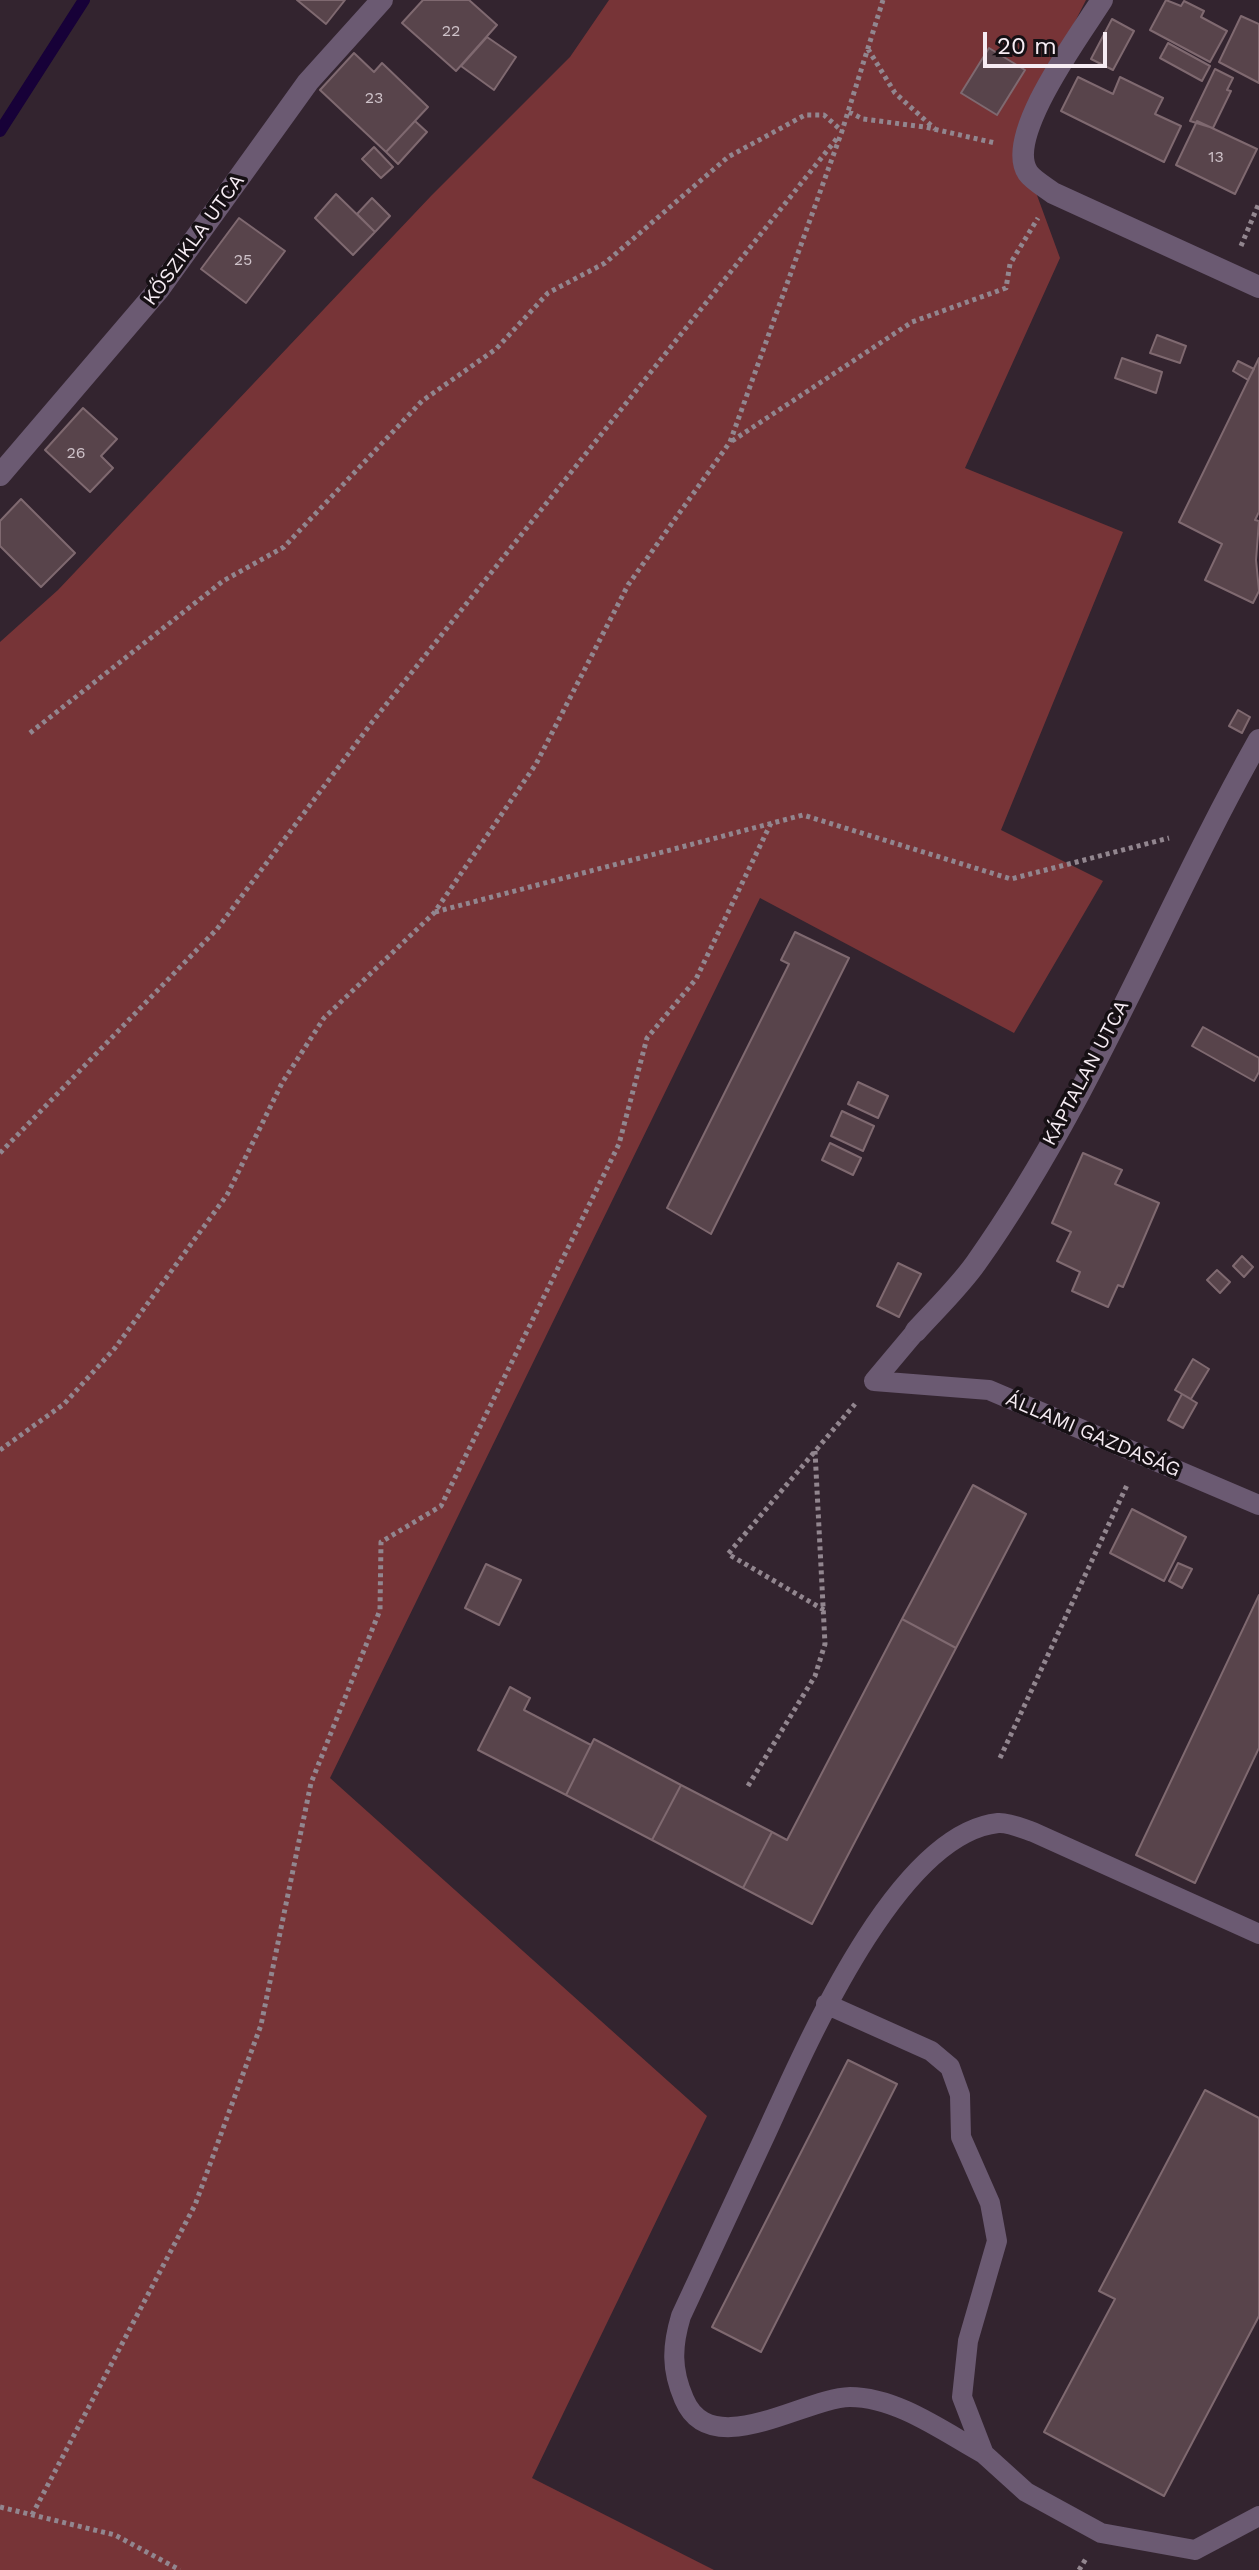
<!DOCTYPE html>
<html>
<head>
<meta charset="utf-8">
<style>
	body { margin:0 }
	#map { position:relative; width:1259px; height:2570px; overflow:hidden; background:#33242f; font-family:"Work Sans",sans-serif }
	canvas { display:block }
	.scale { position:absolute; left:983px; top:32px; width:124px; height:36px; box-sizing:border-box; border:4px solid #f6ecf3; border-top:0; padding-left:10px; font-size:24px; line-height:28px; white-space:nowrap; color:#f6ecf3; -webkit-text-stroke:6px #161014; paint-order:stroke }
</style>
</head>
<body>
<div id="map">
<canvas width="1259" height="2570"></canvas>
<div class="scale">20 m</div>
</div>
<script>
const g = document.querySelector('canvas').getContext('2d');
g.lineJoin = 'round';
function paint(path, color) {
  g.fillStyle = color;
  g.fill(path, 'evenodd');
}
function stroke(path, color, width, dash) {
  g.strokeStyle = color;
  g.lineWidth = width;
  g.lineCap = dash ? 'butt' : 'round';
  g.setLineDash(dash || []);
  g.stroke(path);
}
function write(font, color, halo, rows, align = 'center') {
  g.font = font + ' "Work Sans",sans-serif';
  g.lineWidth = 7;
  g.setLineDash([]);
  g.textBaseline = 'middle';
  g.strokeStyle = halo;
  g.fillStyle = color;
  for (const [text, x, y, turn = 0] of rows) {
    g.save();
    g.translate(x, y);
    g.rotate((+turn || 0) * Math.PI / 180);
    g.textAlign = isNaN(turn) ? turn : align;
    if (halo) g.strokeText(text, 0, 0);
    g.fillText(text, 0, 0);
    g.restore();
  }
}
const green = new Path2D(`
	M 609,0 L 1086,0 L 1016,138 L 1060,258 L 965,468 L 1123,532 L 1001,830 L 1103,881 L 1014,1033 L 760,898 L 330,1778 L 707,2116 L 532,2478 L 714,2570 L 0,2570 L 0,642 L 58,590 L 431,196 L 570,57 Z`);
const stream = new Path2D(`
	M 0,131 L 84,0`);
const building = new Path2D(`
	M 297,0 L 345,0 L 326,24 Z
	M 423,0 L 469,0 L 497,25 L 456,71 L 402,23 Z
	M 1166,0 L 1181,6 L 1184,1 L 1204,11 L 1201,17 L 1227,31 L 1210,62 L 1150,30 Z
	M 1241,16 L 1259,24 L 1259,83 L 1219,62 Z
	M 1112,19 L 1134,31 L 1113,70 L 1091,59 Z
	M 487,37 L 516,57 L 494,90 L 461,66 Z
	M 1168,43 L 1210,66 L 1202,81 L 1160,58 Z
	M 989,48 L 1025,70 L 997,115 L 961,93 Z
	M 354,53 L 374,72 L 382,63 L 428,107 L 386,152 L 320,90 Z
	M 1215,69 L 1233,78 L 1227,90 L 1231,91 L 1213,128 L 1190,121 Z
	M 1078,77 L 1113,94 L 1120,77 L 1163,98 L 1155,114 L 1181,126 L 1164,162 L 1061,111 Z
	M 415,121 L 427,132 L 398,164 L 386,152 Z
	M 1197,121 L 1257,149 L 1235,194 L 1176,165 Z
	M 374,147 L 393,167 L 381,178 L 362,159 Z
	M 336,194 L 375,232 L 353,255 L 315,218 Z
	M 372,198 L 390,216 L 375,232 L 357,214 Z
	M 239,218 L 285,251 L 246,303 L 201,269 Z
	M 1157,335 L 1186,346 L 1180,363 L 1150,353 Z
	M 1122,358 L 1162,372 L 1156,393 L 1115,378 Z
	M 1259,358 L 1259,512 L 1255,520 L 1259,521 L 1256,560 L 1259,591 L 1253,603 L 1205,580 L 1222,544 L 1179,522 Z
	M 1238,361 L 1254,369 L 1248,380 L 1233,371 Z
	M 83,408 L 117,439 L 101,456 L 113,468 L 90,492 L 45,450 Z
	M 21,499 L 75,553 L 41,587 L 0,546 L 0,521 Z
	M 1238,710 L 1250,717 L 1242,733 L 1229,726 Z
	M 795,932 L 849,958 L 711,1234 L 667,1208 L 789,964 L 781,960 Z
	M 1203,1027 L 1259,1058 L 1259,1072 L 1254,1081 L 1192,1046 Z
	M 858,1082 L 888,1096 L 878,1118 L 848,1104 Z
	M 842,1111 L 874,1126 L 863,1151 L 831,1136 Z
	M 830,1143 L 861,1158 L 853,1175 L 822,1160 Z
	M 1083,1153 L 1122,1170 L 1115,1184 L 1159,1203 L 1123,1287 L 1118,1285 L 1108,1307 L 1072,1291 L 1080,1272 L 1057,1261 L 1071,1232 L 1052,1223 Z
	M 1242,1256 L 1253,1267 L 1244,1277 L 1233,1266 Z
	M 898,1263 L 921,1274 L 899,1317 L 877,1306 Z
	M 1217,1270 L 1230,1282 L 1220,1293 L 1207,1280 Z
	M 1193,1359 L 1209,1369 L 1191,1399 L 1175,1390 Z
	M 1182,1394 L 1197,1403 L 1183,1428 L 1168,1420 Z
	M 973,1485 L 1026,1514 L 956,1648 L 902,1619 Z
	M 1132,1509 L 1186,1537 L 1164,1581 L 1110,1553 Z
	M 1178,1563 L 1192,1569 L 1182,1588 L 1169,1581 Z
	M 486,1564 L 521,1580 L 499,1625 L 465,1608 Z
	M 1259,1595 L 1259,1748 L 1195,1883 L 1136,1855 Z
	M 902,1619 L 956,1648 L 812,1924 L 743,1888 L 772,1832 L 787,1840 Z
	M 510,1687 L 530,1698 L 524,1710 L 591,1745 L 566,1795 L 478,1750 Z
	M 594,1739 L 681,1785 L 652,1840 L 566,1795 Z
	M 681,1785 L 772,1832 L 743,1888 L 652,1840 Z
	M 848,2060 L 897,2084 L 761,2352 L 712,2327 Z
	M 1205,2090 L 1259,2118 L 1259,2316 L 1164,2496 L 1044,2432 L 1115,2299 L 1099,2291 Z`);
const path = new Path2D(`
	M 868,49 L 895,93 L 935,129
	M 849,112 L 863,119 L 925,127 L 995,143
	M 1241,246 L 1259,203
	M 732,441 L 912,322 L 1006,288 L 1010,264 L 1038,218
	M 30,733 L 223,581 L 284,547 L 422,401 L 496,349 L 548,293 L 605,263 L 728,157 L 805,115 L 824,115 L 842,131
	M 435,912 L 803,815 L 1011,879 L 1169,838
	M 0,1153 L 217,929 L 373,721 L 838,137
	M 0,1450 L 64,1404 L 115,1348 L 227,1195 L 282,1083 L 324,1018 L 434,913 L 536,764 L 628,585 L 730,442 L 842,131 L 883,0
	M 824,1610 L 728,1554 L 855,1404
	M 1000,1758 L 1128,1483
	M 748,1786 L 815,1676 L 825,1644 L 815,1451
	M 0,2507 L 115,2535 L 180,2570
	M 32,2515 L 195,2205 L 261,2025 L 311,1783 L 380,1610 L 381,1542 L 441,1506 L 619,1144 L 647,1038 L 696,979 L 771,823
	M 1079,2570 L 1087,2557`);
const service = new Path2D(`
	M 874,1381 L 989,1390 L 1259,1505
	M 874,1381 L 916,1331
	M 826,2004 L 931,2051 L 950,2067 L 960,2095 L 961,2137 L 990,2203 L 997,2241 L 968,2341 L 962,2397 L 984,2454 L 1026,2492 L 1101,2533 L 1195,2550 L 1259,2516
	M 984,2454 C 944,2432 897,2397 850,2397 C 804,2398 711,2463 684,2399 C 671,2369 672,2346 681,2316 C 708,2258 735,2199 763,2140 C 802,2056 894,1834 998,1823 C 1009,1822 1023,1829 1033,1832 L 1259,1934`);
const minor = new Path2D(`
	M 1102,0 C 1082,32 1003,137 1028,173 C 1033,180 1045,187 1053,193 L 1259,287
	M 0,475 L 159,289 L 308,82 L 382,0
	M 916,1331 C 936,1309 959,1287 976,1263 C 1091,1101 1162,912 1259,740`);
const numberNames = [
	["22",451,31],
	["23",374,98],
	["13",1216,157],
	["25",243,260],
	["26",76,453]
];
const streetNames = [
	["KŐSZIKLA UTCA",194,240,-54],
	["KÁPTALAN UTCA",1086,1073,-62],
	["ÁLLAMI GAZDASÁG",1093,1435,23]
];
paint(green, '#773437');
stroke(stream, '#170138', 12);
paint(building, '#58444b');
stroke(building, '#7f6970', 2);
stroke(path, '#92868f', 5, [4, 4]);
stroke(service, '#6b5a72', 20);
stroke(minor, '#6b5a72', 22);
write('16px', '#cec2c9', null, numberNames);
write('20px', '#f6ecf3', '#161014', streetNames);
</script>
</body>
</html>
